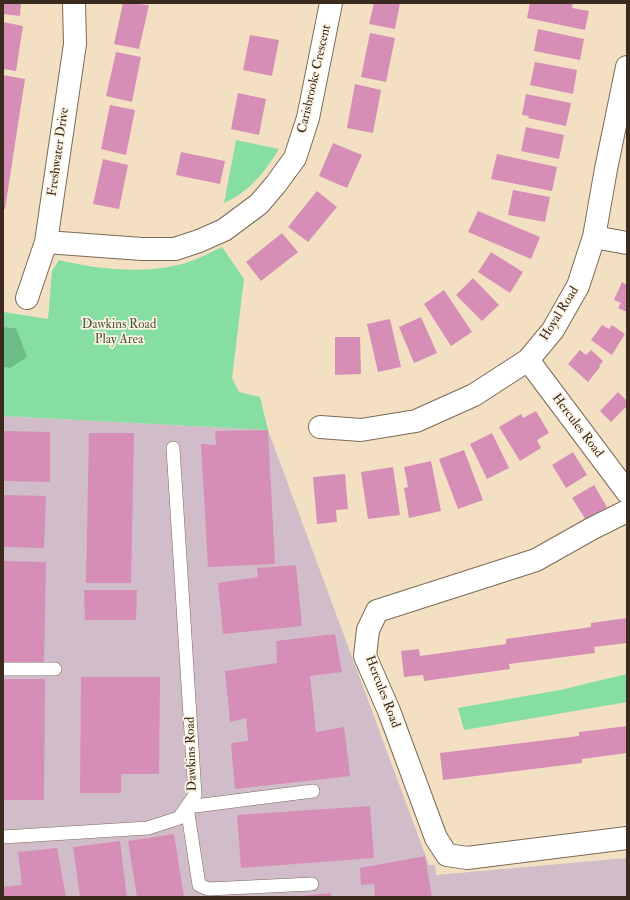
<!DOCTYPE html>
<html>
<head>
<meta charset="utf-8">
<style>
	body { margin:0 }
	#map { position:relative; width:630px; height:900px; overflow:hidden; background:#f3e0c3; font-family:"IM FELL Double Pica",serif }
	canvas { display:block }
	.frame { position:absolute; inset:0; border:4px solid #3b2a1e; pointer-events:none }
</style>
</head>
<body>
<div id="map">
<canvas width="630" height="900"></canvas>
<div class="frame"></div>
</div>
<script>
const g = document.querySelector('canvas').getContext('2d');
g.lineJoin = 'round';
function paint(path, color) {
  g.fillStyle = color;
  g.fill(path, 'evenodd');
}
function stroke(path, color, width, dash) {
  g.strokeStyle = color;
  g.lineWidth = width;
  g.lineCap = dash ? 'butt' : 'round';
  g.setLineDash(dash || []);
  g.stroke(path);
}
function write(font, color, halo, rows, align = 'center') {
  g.font = font + ' "IM FELL Double Pica",serif';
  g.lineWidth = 3.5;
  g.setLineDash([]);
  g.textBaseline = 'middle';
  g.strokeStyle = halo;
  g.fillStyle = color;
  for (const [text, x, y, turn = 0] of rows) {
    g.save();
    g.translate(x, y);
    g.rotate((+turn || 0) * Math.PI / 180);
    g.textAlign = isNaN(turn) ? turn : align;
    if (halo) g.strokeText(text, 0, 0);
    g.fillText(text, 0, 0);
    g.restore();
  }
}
const industrial = new Path2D(`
	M 3,416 L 268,430 L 429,865 L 435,865 L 436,875 L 627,858 L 627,897 L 3,897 Z`);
const green = new Path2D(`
	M 236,140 L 279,149 C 265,172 249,192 224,203 Z
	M 222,247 L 244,279 L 232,378 L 239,392 L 260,397 L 268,430 L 3,416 L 3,367 L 10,368 L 16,328 L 3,327 L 4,312 L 48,319 L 52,271 L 59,260 C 98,270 153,275 191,261 C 202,258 212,251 222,247 Z
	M 627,674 L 627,702 L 464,730 L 458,708 L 560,690 Z`);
const forest = new Path2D(`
	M 3,327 L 16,328 L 27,357 L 10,368 L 3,367 Z`);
const building = new Path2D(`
	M 3,3 L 21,3 L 20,16 L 3,14 Z
	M 123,3 L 149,5 L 139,49 L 114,44 Z
	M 374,3 L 400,3 L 395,29 L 369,24 Z
	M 530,3 L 573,3 L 572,8 L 589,11 L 585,30 L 527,18 Z
	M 3,22 L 23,26 L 16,71 L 3,69 Z
	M 538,29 L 584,39 L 580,60 L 534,51 Z
	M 370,33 L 395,38 L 386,82 L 361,77 Z
	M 250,35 L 279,40 L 272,76 L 243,70 Z
	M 116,52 L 141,57 L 132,102 L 106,96 Z
	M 535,62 L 577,70 L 573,94 L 530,85 Z
	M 3,75 L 25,79 L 5,209 L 3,209 Z
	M 355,84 L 381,90 L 373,133 L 347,128 Z
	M 238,93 L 266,99 L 259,135 L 231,129 Z
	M 526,94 L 571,103 L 566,126 L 528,118 L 529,116 L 522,115 Z
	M 110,105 L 135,110 L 126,155 L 101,149 Z
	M 526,127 L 564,135 L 559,159 L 521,151 Z
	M 333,143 L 362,155 L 347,188 L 319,176 Z
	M 181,152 L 225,161 L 220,184 L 176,175 Z
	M 497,154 L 557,167 L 552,191 L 491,179 Z
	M 103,159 L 128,165 L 119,209 L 93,204 Z
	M 513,190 L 550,197 L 545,222 L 508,215 Z
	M 317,191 L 337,207 L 308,242 L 288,227 Z
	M 478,211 L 540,237 L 531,259 L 468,232 Z
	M 282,233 L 298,252 L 261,281 L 246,262 Z
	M 491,252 L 523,272 L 510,293 L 478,272 Z
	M 473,278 L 499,305 L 482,321 L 456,295 Z
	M 622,282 L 627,285 L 627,312 L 618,308 L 621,303 L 614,300 Z
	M 444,290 L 472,332 L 451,346 L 424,304 Z
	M 421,317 L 437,353 L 414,363 L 399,327 Z
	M 390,319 L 401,367 L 378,372 L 367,324 Z
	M 602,325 L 609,329 L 612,325 L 625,334 L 612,355 L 591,340 Z
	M 335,337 L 360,337 L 361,374 L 335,375 Z
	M 580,350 L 586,355 L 591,350 L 603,361 L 599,366 L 600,367 L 588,382 L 568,364 Z
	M 618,392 L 627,401 L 627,406 L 611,422 L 600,411 Z
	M 536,411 L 549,433 L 537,440 L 541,448 L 520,461 L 499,427 L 521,414 L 523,418 Z
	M 268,430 L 275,564 L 208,567 L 201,444 L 216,445 L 215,431 Z
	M 3,431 L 50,432 L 50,482 L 3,481 Z
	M 89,433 L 134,433 L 131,583 L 86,583 Z
	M 492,433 L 509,468 L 487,479 L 470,444 Z
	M 464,450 L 483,500 L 458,509 L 439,459 Z
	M 573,452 L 587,475 L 566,488 L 552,465 Z
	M 431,461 L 441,511 L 409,518 L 404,488 L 408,487 L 404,467 Z
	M 393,467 L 400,515 L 368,519 L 361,472 Z
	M 345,474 L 348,509 L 336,510 L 337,522 L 317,524 L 313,477 Z
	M 594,485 L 607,507 L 586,520 L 572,498 Z
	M 3,495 L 46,496 L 44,548 L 3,547 Z
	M 3,561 L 46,562 L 44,664 L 3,664 Z
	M 296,565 L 302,626 L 223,634 L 218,583 L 258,577 L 257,568 Z
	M 84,590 L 137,590 L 136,620 L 85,620 Z
	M 627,618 L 627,643 L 594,647 L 595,653 L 509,664 L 510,669 L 424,681 L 423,675 L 404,677 L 401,651 L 419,649 L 420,656 L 506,644 L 506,639 L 591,627 L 591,623 Z
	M 335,634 L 342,672 L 310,676 L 316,732 L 344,727 L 350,776 L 235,789 L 231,743 L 248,741 L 246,718 L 230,722 L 225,671 L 277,663 L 276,641 Z
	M 81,677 L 160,677 L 159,774 L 121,774 L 121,793 L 80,793 Z
	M 3,679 L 45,679 L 44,800 L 3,800 Z
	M 627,726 L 627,753 L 582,759 L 582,763 L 443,780 L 440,753 L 579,736 L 579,732 Z
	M 370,806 L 374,858 L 241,868 L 237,815 Z
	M 174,834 L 184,897 L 137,897 L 128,841 Z
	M 120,841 L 127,897 L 80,897 L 73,847 Z
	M 57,848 L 66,897 L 3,897 L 3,887 L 22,885 L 18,852 Z
	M 425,856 L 432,897 L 375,897 L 374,884 L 361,885 L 360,868 Z
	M 331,893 L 331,897 L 301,897 L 301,896 Z`);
const service = new Path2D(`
	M 3,669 L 55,669
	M 3,837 L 148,828 L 179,818 L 195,795 L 173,448
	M 312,884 L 208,889 L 199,885 L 187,807 L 313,791`);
const minor = new Path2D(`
	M 594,237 L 627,243
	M 46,242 L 142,249 L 175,249 L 199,241 L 224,230 L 259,204 L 276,184 L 295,158 L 308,118 L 331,3
	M 27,298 L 46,242 L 75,44 L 74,3
	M 528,360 L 627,492
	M 320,427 L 361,430 L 416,421 L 474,395 L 528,360 L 553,330 L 578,286 L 594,237 L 606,169 L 627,67
	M 627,511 L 591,529 L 536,560 L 377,611 L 368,630 L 365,656 L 389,711 L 436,838 L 447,855 L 467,858 L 627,838`);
const streetNames = [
	["Carisbrooke Crescent",315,79,-77],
	["Freshwater Drive",59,152,-82],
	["Hoyal Road",560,314,-58],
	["Hercules Road",577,426,53],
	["Hercules Road",382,692,69],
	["Dawkins Road",192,754,-92]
];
const parkNames = [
	["Dawkins Road",119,325],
	["Play Area",119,340]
];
paint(industrial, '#d1bdc9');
paint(green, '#86dea2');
paint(forest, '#6cbd88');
paint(building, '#d68eb7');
stroke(service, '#7b6a58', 14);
stroke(minor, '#7b6a58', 24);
stroke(service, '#fff', 13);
stroke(minor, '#fff', 22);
write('13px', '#3b2a1e', '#fcf5e5', streetNames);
write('13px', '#4e573f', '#fcf5e5', parkNames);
</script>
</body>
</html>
